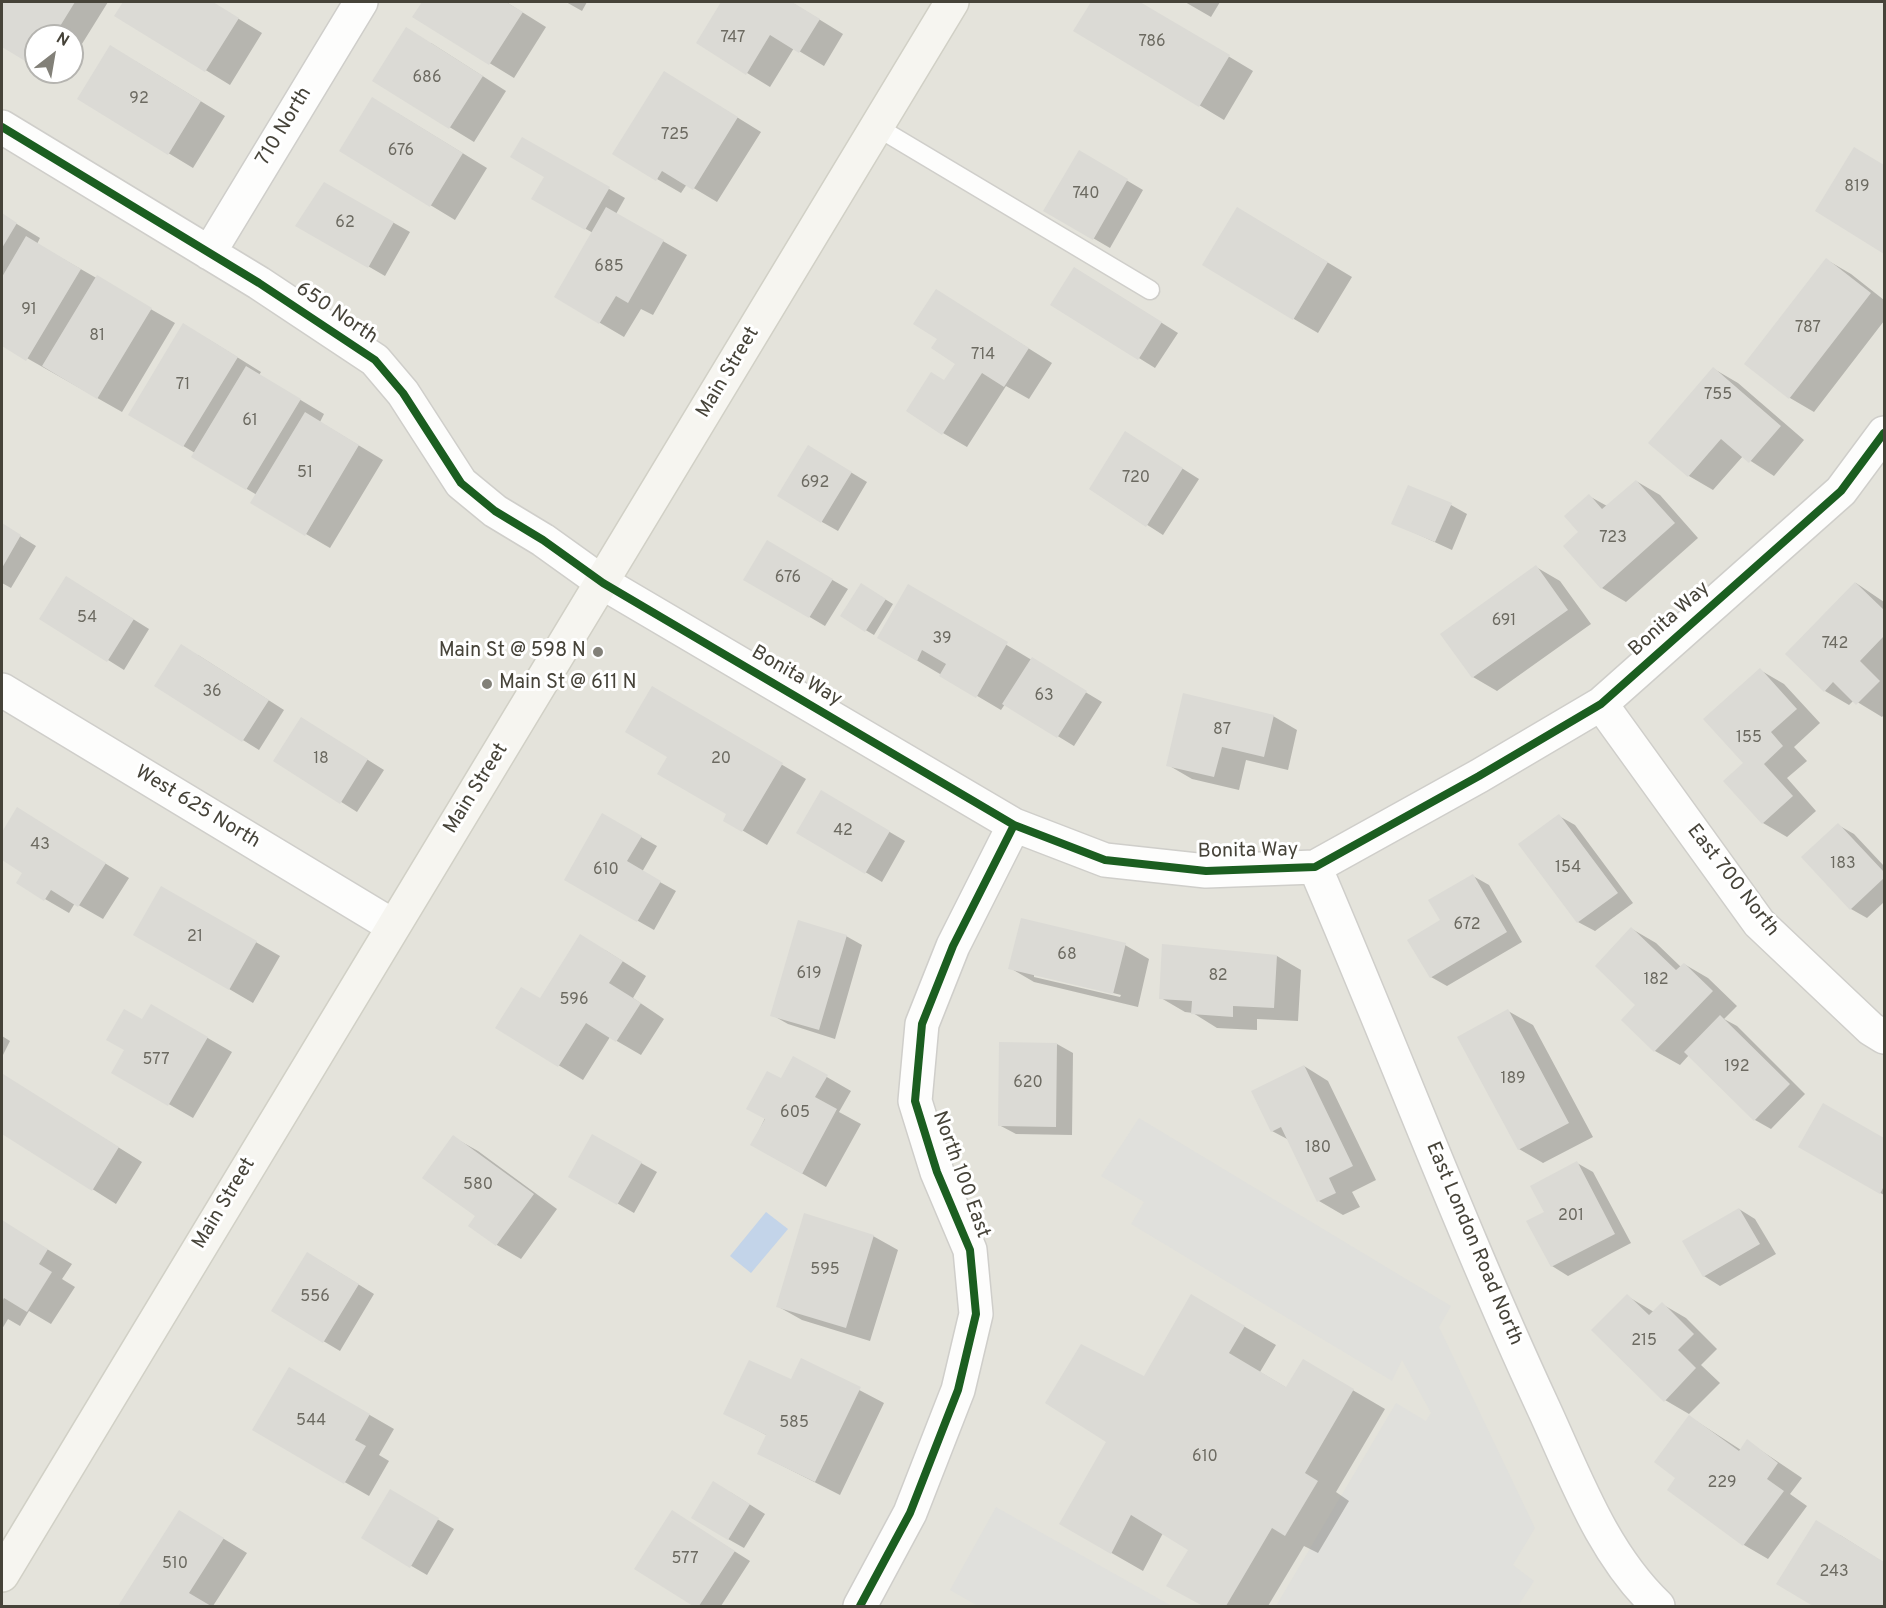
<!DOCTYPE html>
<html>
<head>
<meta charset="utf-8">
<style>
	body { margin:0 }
	#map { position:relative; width:1886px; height:1608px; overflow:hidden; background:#f1f1ec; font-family:Overpass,sans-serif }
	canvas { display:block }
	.frame { position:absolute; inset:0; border:3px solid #464339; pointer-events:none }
	.north { position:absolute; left:24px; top:24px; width:60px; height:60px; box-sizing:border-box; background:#fff; border:2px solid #b5b4b0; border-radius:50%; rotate:31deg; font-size:16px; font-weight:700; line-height:24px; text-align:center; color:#464339 }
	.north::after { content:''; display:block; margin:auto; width:21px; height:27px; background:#828078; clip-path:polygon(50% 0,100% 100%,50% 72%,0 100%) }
</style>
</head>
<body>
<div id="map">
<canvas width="1886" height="1608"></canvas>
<div class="frame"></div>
<div class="north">N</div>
</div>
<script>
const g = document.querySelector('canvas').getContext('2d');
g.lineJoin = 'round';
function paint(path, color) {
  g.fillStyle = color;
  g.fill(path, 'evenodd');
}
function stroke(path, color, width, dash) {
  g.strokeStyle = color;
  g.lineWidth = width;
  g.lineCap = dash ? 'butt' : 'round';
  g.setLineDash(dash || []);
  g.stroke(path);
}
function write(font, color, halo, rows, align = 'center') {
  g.font = font + ' Overpass,sans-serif';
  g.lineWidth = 6;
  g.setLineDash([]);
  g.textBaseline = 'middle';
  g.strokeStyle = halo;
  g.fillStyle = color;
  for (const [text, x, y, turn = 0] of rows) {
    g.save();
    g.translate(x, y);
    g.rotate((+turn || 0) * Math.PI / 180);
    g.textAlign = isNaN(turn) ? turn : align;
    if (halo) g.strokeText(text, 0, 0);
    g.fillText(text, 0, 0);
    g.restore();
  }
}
const residential = new Path2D(`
	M 2,2 L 1884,2 L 1884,1606 L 2,1606 ZM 36,36 L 72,36 L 72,72 L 36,72 Z`);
const parking = new Path2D(`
	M 1139,1118 L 1451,1306 L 1439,1327 L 1535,1528 L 1513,1565 L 1534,1581 L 1518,1606 L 1276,1606 L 1396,1403 L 1426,1421 L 1431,1413 L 1402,1360 L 1392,1381 L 1131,1224 L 1144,1202 L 1101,1176 Z
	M 996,1507 L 1172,1606 L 978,1606 L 950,1590 Z`);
const water = new Path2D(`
	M 766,1212 L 788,1229 L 751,1273 L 730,1256 Z`);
const shadow = new Path2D(`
	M 2,2 L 108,2 L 72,60 L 72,36 L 36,36 L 36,66 L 2,46 Z
	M 125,2 L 211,2 L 262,33 L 230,85 L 116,15 Z
	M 424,2 L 506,2 L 546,27 L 514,78 L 414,17 Z
	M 566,2 L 587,2 L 582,11 Z
	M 723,2 L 791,2 L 843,34 L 824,66 L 794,48 L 770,87 L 698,43 Z
	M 1093,2 L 1138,2 L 1253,71 L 1224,120 L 1076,31 Z
	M 1185,2 L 1220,2 L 1211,17 Z
	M 431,43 L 506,91 L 474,142 L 374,81 Z
	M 135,61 L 225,116 L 193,168 L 79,99 Z
	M 46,72 L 65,72 L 60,80 Z
	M 688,87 L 761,132 L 717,202 L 687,184 L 681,193 L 657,179 Z
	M 397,113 L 487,168 L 455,220 L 341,151 Z
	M 522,139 L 625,198 L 616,214 L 687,255 L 653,315 L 641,309 L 624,337 L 556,297 L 593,233 L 533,199 L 546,176 Z
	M 1855,149 L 1884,166 L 1884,252 L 1817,210 Z
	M 1079,152 L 1143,190 L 1110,248 L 1045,210 Z
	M 325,184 L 410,232 L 385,276 L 297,225 Z
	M 2,215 L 40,238 L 37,244 L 175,323 L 122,412 L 2,344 Z
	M 1262,223 L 1352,277 L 1318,333 L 1294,319 Z
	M 1827,260 L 1851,274 L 1884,300 L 1884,321 L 1814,412 L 1790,398 L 1746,364 Z
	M 1090,278 L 1178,333 L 1155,368 L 1052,304 Z
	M 937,291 L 1052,363 L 1029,399 L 1006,386 L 967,447 L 943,433 L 945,382 L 957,363 L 939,339 Z
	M 208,339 L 261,372 L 259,375 L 324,414 L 320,422 L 383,460 L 330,548 L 306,534 L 257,495 L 193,457 L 195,453 L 130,414 Z
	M 1714,369 L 1738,383 L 1804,440 L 1774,476 L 1743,456 L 1713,490 L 1689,476 L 1650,443 Z
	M 1142,443 L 1199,479 L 1163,535 L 1091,489 Z
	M 809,447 L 867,482 L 838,531 L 822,522 Z
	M 1636,481 L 1660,495 L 1698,538 L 1626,602 L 1602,588 L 1580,533 L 1589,496 L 1607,506 Z
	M 1451,505 L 1467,514 L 1452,550 L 1393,523 Z
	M 2,525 L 36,546 L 11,588 L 2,583 Z
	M 767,542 L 848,589 L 825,626 L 745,579 Z
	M 1536,567 L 1560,581 L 1591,624 L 1497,691 L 1473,677 Z
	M 1856,583 L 1884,602 L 1884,715 L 1882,717 L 1854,700 L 1849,705 L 1825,691 Z
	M 862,585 L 893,604 L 874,635 L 842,616 Z
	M 908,586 L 1102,702 L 1074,746 L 1005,704 L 1001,710 L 879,638 Z
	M 82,587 L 149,629 L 124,670 L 41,618 Z
	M 198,655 L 284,710 L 259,750 L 156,686 Z
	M 1760,670 L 1784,684 L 1820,723 L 1794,747 L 1807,761 L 1787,778 L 1816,811 L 1787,837 L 1763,823 L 1745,763 Z
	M 653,688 L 806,779 L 767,845 L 725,820 L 728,814 L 669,756 Z
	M 1273,716 L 1297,730 L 1288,770 L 1246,760 L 1239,790 L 1192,779 L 1168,765 Z
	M 317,728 L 384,770 L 357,812 L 275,760 Z
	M 822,792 L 905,841 L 882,882 L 798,832 Z
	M 17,809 L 129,878 L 103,919 L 75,903 L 69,913 L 45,899 L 24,873 L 2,858 L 2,834 Z
	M 602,815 L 657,846 L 642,872 L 676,891 L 654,930 L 566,880 Z
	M 1559,816 L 1575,825 L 1633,903 L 1595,931 L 1578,922 L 1520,844 Z
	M 1838,825 L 1854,834 L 1884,866 L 1884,902 L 1867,918 L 1851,909 Z
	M 1473,876 L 1489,885 L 1522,942 L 1447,986 L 1431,977 Z
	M 162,888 L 280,956 L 253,1003 L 135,934 Z
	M 1632,929 L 1656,943 L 1681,967 L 1684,964 L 1708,978 L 1737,1006 L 1724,1019 L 1737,1026 L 1805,1094 L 1771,1129 L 1755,1120 L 1689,1055 L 1680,1065 L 1655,1051 L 1623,1020 L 1638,1005 Z
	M 846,936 L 862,945 L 835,1039 L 788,1024 L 772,1015 Z
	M 1125,945 L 1149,959 L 1138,1007 L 1034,982 L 1010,968 ZM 1034,973 L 1121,995 L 1120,997 L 1034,977 Z
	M 1163,946 L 1277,956 L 1301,970 L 1298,1021 L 1257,1019 L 1257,1030 L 1217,1028 L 1193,1013 L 1185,1012 L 1161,998 Z
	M 605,950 L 646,976 L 633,998 L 664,1019 L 641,1055 L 610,1037 L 583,1080 L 497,1028 L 540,1000 Z
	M 152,1006 L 232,1052 L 193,1118 L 113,1072 Z
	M 1508,1011 L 1533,1025 L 1593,1137 L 1543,1163 L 1519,1149 Z
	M 2,1036 L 10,1041 L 2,1057 Z
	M 1057,1044 L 1073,1053 L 1072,1135 L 1016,1134 L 999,1125 Z
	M 794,1058 L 851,1091 L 839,1112 L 861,1124 L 826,1187 L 752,1145 Z
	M 1304,1066 L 1328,1081 L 1376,1180 L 1352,1192 L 1360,1207 L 1343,1215 L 1319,1201 L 1289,1140 L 1272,1131 Z
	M 4,1076 L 142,1162 L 116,1204 L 2,1132 L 2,1079 Z
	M 1824,1105 L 1884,1140 L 1884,1195 L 1800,1147 Z
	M 593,1136 L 657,1172 L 634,1213 L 570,1176 Z
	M 453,1137 L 478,1151 L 557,1209 L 521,1259 L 497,1245 L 477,1216 Z
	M 1577,1163 L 1593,1172 L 1631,1243 L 1568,1276 L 1552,1266 L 1546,1213 Z
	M 1739,1209 L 1755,1219 L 1776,1254 L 1720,1286 L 1704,1276 L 1684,1242 Z
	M 2,1222 L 72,1264 L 62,1279 L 75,1287 L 51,1324 L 29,1311 L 20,1326 L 8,1319 L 2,1329 Z
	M 873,1236 L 898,1250 L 870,1341 L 802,1320 L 777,1306 Z
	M 324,1263 L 374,1294 L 340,1351 L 273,1311 Z
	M 1192,1296 L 1276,1345 L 1260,1372 L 1287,1388 L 1303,1361 L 1385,1409 L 1336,1492 L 1349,1501 L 1318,1553 L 1304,1546 L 1268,1606 L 1205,1606 L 1168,1585 L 1190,1549 L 1163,1533 L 1143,1571 L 1061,1524 Z
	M 1627,1296 L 1654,1312 L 1662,1304 L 1686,1318 L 1717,1349 L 1701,1365 L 1720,1383 L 1689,1414 L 1665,1400 Z
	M 802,1360 L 884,1403 L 840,1495 L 759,1454 L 768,1436 L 725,1413 L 792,1381 Z
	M 290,1369 L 394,1429 L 379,1455 L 389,1461 L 369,1496 L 254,1430 Z
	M 1690,1417 L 1741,1450 L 1747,1441 L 1802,1478 L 1790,1494 L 1807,1506 L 1768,1559 L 1744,1545 L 1677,1478 Z
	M 390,1491 L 454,1529 L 427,1575 L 363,1538 Z
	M 730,1492 L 765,1514 L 744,1548 L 728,1539 Z
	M 180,1512 L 247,1553 L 213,1606 L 120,1606 Z
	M 688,1522 L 750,1561 L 721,1606 L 695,1606 L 636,1568 Z
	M 1840,1535 L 1884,1563 L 1884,1606 L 1816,1606 L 1778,1583 Z`);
const building = new Path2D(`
	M 2,2 L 75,2 L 54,36 L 36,36 L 35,67 L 2,47 Z
	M 123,2 L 213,2 L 239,18 L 205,72 L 114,16 Z
	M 422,2 L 506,2 L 523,12 L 489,65 L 412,17 Z
	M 721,2 L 792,2 L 820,19 L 799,53 L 770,35 L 746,75 L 696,43 Z
	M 1091,2 L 1140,2 L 1230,55 L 1199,107 L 1073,31 Z
	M 406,27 L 483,76 L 449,129 L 372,81 Z
	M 110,45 L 201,101 L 168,155 L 77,99 Z
	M 664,71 L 738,117 L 693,190 L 662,171 L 656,181 L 612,154 Z
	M 372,97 L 463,153 L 430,207 L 339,151 Z
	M 522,137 L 610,187 L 585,230 L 531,199 L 544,177 L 510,157 Z
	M 1854,147 L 1884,165 L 1884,254 L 1815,211 Z
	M 1079,150 L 1128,179 L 1093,240 L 1043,211 Z
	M 324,182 L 394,222 L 368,268 L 295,226 Z
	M 606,207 L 664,240 L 628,303 L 616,296 L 599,324 L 554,297 Z
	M 1237,207 L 1328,262 L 1293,320 L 1202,265 Z
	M 2,213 L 17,223 L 2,248 Z
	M 26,236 L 81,269 L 26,361 L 2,346 L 2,277 Z
	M 1826,258 L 1871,293 L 1789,399 L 1744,364 Z
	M 1074,267 L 1162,322 L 1138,360 L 1050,305 Z
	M 97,275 L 152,308 L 97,399 L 42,366 Z
	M 936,289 L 1029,348 L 1004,387 L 982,373 L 942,435 L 906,411 L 931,372 L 944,380 L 955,364 L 931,348 L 937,339 L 913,324 Z
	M 183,323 L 238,357 L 183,447 L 128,415 Z
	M 246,366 L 301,399 L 246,490 L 191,457 Z
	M 1713,367 L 1781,426 L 1749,463 L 1721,439 L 1688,477 L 1648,443 Z
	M 305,412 L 359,445 L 305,536 L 250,503 Z
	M 1125,431 L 1183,468 L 1146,527 L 1089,489 Z
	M 808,445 L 852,472 L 821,523 L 777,496 Z
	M 1636,480 L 1675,523 L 1601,589 L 1563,546 L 1578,532 L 1564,516 L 1589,494 L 1602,509 Z
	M 1408,485 L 1452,503 L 1435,542 L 1391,524 Z
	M 2,523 L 21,535 L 2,568 Z
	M 767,540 L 833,579 L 809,618 L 743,580 Z
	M 1536,565 L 1568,610 L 1472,678 L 1440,634 Z
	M 66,576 L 134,619 L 107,662 L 39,619 Z
	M 1855,582 L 1884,610 L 1884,636 L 1860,661 L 1880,681 L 1856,705 L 1833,682 L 1824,692 L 1785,654 Z
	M 861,583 L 886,599 L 865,632 L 840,616 Z
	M 908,584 L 1008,642 L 976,698 L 939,676 L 946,664 L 922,650 L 917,661 L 877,638 Z
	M 181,644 L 269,700 L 242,742 L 154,686 Z
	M 1032,657 L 1087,691 L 1057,738 L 1002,704 Z
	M 1760,668 L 1797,709 L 1771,732 L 1783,746 L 1764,764 L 1793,796 L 1762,824 L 1723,781 L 1743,763 L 1703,719 Z
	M 652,686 L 783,763 L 742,832 L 723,821 L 726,814 L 657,774 L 667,757 L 625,732 Z
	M 1183,693 L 1274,715 L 1264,757 L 1222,747 L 1214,777 L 1166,766 Z
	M 301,717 L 368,759 L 340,804 L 273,761 Z
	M 821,790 L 890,831 L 865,874 L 796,833 Z
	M 17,807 L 106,863 L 78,907 L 51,890 L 44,901 L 16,883 L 22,873 L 2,860 L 2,832 Z
	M 602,813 L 642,836 L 627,861 L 661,881 L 637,922 L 564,880 Z
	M 1559,814 L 1618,893 L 1577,923 L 1518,844 Z
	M 1838,823 L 1884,872 L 1884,878 L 1850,910 L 1801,857 Z
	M 1473,874 L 1507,932 L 1430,978 L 1407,940 L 1440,920 L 1428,900 Z
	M 161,886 L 257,941 L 229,990 L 133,935 Z
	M 1021,918 L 1126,943 L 1113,994 L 1008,969 Z
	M 798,920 L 847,935 L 819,1030 L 770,1016 Z
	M 1631,927 L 1676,970 L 1684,963 L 1713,991 L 1654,1052 L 1621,1020 L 1635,1005 L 1595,966 Z
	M 580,934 L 623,961 L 609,983 L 641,1003 L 616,1042 L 586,1023 L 558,1067 L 495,1028 L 521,987 L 540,998 Z
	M 1162,944 L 1277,955 L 1274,1008 L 1233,1006 L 1233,1017 L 1191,1014 L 1192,1001 L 1159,999 Z
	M 151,1004 L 208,1037 L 168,1106 L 111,1073 L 124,1050 L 106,1040 L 124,1009 L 142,1019 Z
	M 1508,1009 L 1569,1123 L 1518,1150 L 1457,1037 Z
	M 1720,1015 L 1790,1084 L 1754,1121 L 1684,1052 Z
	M 999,1042 L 1057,1043 L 1056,1127 L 998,1126 Z
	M 793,1056 L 828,1075 L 815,1097 L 837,1109 L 802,1174 L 750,1145 L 765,1119 L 746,1109 L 767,1071 L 781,1078 Z
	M 1304,1065 L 1353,1166 L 1329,1178 L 1336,1193 L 1317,1202 L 1281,1127 L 1271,1132 L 1251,1091 Z
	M 3,1074 L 119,1147 L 92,1191 L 2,1134 Z
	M 1823,1103 L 1884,1138 L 1884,1186 L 1880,1194 L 1798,1147 Z
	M 592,1134 L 642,1162 L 617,1205 L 568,1177 Z
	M 453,1135 L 534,1194 L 496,1246 L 468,1226 L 475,1216 L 422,1178 Z
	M 1577,1161 L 1615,1234 L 1551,1267 L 1526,1221 L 1544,1212 L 1530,1186 Z
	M 1739,1208 L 1760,1244 L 1703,1277 L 1682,1241 Z
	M 804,1213 L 874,1235 L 846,1328 L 776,1307 Z
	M 2,1220 L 48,1249 L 39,1264 L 52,1272 L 27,1312 L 4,1298 L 2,1302 Z
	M 307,1252 L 359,1284 L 323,1343 L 271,1311 Z
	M 1191,1294 L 1245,1326 L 1229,1353 L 1286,1387 L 1303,1359 L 1354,1389 L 1305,1473 L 1318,1481 L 1285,1536 L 1272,1528 L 1226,1606 L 1203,1606 L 1166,1586 L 1188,1550 L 1131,1515 L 1111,1554 L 1059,1524 L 1106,1442 L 1045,1403 L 1081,1344 L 1144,1376 Z
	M 1627,1294 L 1649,1315 L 1662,1302 L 1694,1334 L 1678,1350 L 1696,1368 L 1664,1402 L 1591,1330 Z
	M 801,1358 L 861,1387 L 815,1482 L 757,1454 L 766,1435 L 723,1414 L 749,1360 L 791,1379 Z
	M 289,1367 L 370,1414 L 355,1440 L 366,1446 L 344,1484 L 252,1430 Z
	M 1689,1415 L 1739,1451 L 1747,1439 L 1778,1463 L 1767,1479 L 1784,1491 L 1743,1546 L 1667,1490 L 1675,1478 L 1654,1462 Z
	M 713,1481 L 750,1504 L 728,1540 L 691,1518 Z
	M 390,1489 L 439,1518 L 410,1568 L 361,1538 Z
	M 179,1510 L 224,1538 L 189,1593 L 211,1606 L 118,1606 Z
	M 672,1510 L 735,1551 L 699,1606 L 693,1606 L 634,1569 Z
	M 1816,1520 L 1884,1562 L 1884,1606 L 1813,1606 L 1776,1584 Z`);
const lane = new Path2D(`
	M 877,127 L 1150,290`);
const street = new Path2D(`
	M 2,127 L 259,283 L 375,360 L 403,393 L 461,483 L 495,511 L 543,540 L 603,583 L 1014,825 L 1105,860 L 1206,871 L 1315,867 L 1479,776 L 1601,704 L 1841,491 L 1884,433
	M 209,253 L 361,2
	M 2,690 L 393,926
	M 1601,704 L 1759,923 L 1871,1029 L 1884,1037
	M 1315,867 C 1392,1046 1461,1230 1543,1407 C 1575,1476 1602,1553 1658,1606
	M 860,1606 L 910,1513 L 958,1390 L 976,1314 L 970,1250 L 937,1172 L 915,1101 L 922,1024 L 953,946 L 1014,825`);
const secondary = new Path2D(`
	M 2,1575 L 952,2`);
const cycleway = new Path2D(`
	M 2,127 L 259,283 L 375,360 L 403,393 L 461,483 L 495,511 L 543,540 L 603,583 L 1014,825 L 1105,860 L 1206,871 L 1315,867 L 1479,776 L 1601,704 L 1841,491 L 1884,433
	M 860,1606 L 910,1513 L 958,1390 L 976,1314 L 970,1250 L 937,1172 L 915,1101 L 922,1024 L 953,946 L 1014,825`);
const markers = [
	[598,652,6,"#828078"],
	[487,684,6,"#828078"]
];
const numberNames = [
	["747",733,39],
	["786",1152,43],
	["686",427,79],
	["92",139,100],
	["725",675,136],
	["676",401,152],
	["819",1857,188],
	["740",1086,195],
	["62",345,224],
	["685",609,268],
	["91",29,311],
	["787",1808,329],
	["81",97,337],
	["714",983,356],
	["71",183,386],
	["755",1718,396],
	["61",250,422],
	["51",305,474],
	["720",1136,479],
	["692",815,484],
	["723",1613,539],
	["676",788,579],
	["54",87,619],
	["691",1504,622],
	["39",942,640],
	["742",1835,645],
	["36",212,693],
	["63",1044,697],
	["87",1222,731],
	["155",1749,739],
	["18",321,760],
	["20",721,760],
	["42",843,832],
	["43",40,846],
	["183",1843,865],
	["154",1568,869],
	["610",606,871],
	["672",1467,926],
	["21",195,938],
	["68",1067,956],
	["619",809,975],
	["82",1218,977],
	["182",1656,981],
	["596",574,1001],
	["577",156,1061],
	["192",1737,1068],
	["189",1513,1080],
	["620",1028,1084],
	["605",795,1114],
	["180",1318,1149],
	["580",478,1186],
	["201",1571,1217],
	["595",825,1271],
	["556",315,1298],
	["215",1644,1342],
	["544",311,1422],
	["585",794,1424],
	["610",1205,1458],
	["229",1722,1484],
	["577",685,1560],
	["510",175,1565],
	["243",1834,1573]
];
const streetNames = [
	["710 North",285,127,-59],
	["650 North",336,314,34],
	["Main Street",729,373,-59],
	["Bonita Way",1670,620,-42],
	["Bonita Way",796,677,30],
	["Main Street",477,789,-58],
	["West 625 North",197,808,31],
	["Bonita Way",1248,852,-1],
	["East 700 North",1732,881,52],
	["North 100 East",960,1175,70],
	["Main Street",225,1204,-59],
	["East London Road North",1473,1244,67]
];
const poiNames = [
	["Main St @ 598 N",586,652],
	["Main St @ 611 N",499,684,"left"]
];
paint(residential, '#e4e3db');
paint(parking, '#e0e0dc');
paint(water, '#c3d4e9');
paint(shadow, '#0003');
paint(building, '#dbdad5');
stroke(lane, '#cfceca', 21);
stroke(street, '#cfceca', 36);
stroke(secondary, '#d1d0c6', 36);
stroke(lane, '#fdfdfc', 18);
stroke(street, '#fdfdfc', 33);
stroke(secondary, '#f6f5f0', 33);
stroke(cycleway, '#1b5e20', 8);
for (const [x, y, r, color] of markers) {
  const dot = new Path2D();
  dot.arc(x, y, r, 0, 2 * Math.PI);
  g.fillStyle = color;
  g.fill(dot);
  stroke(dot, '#fff', 2);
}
write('16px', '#6c6a61', null, numberNames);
write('20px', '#464339', '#fff', streetNames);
write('20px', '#464339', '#fff', poiNames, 'right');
</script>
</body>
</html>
